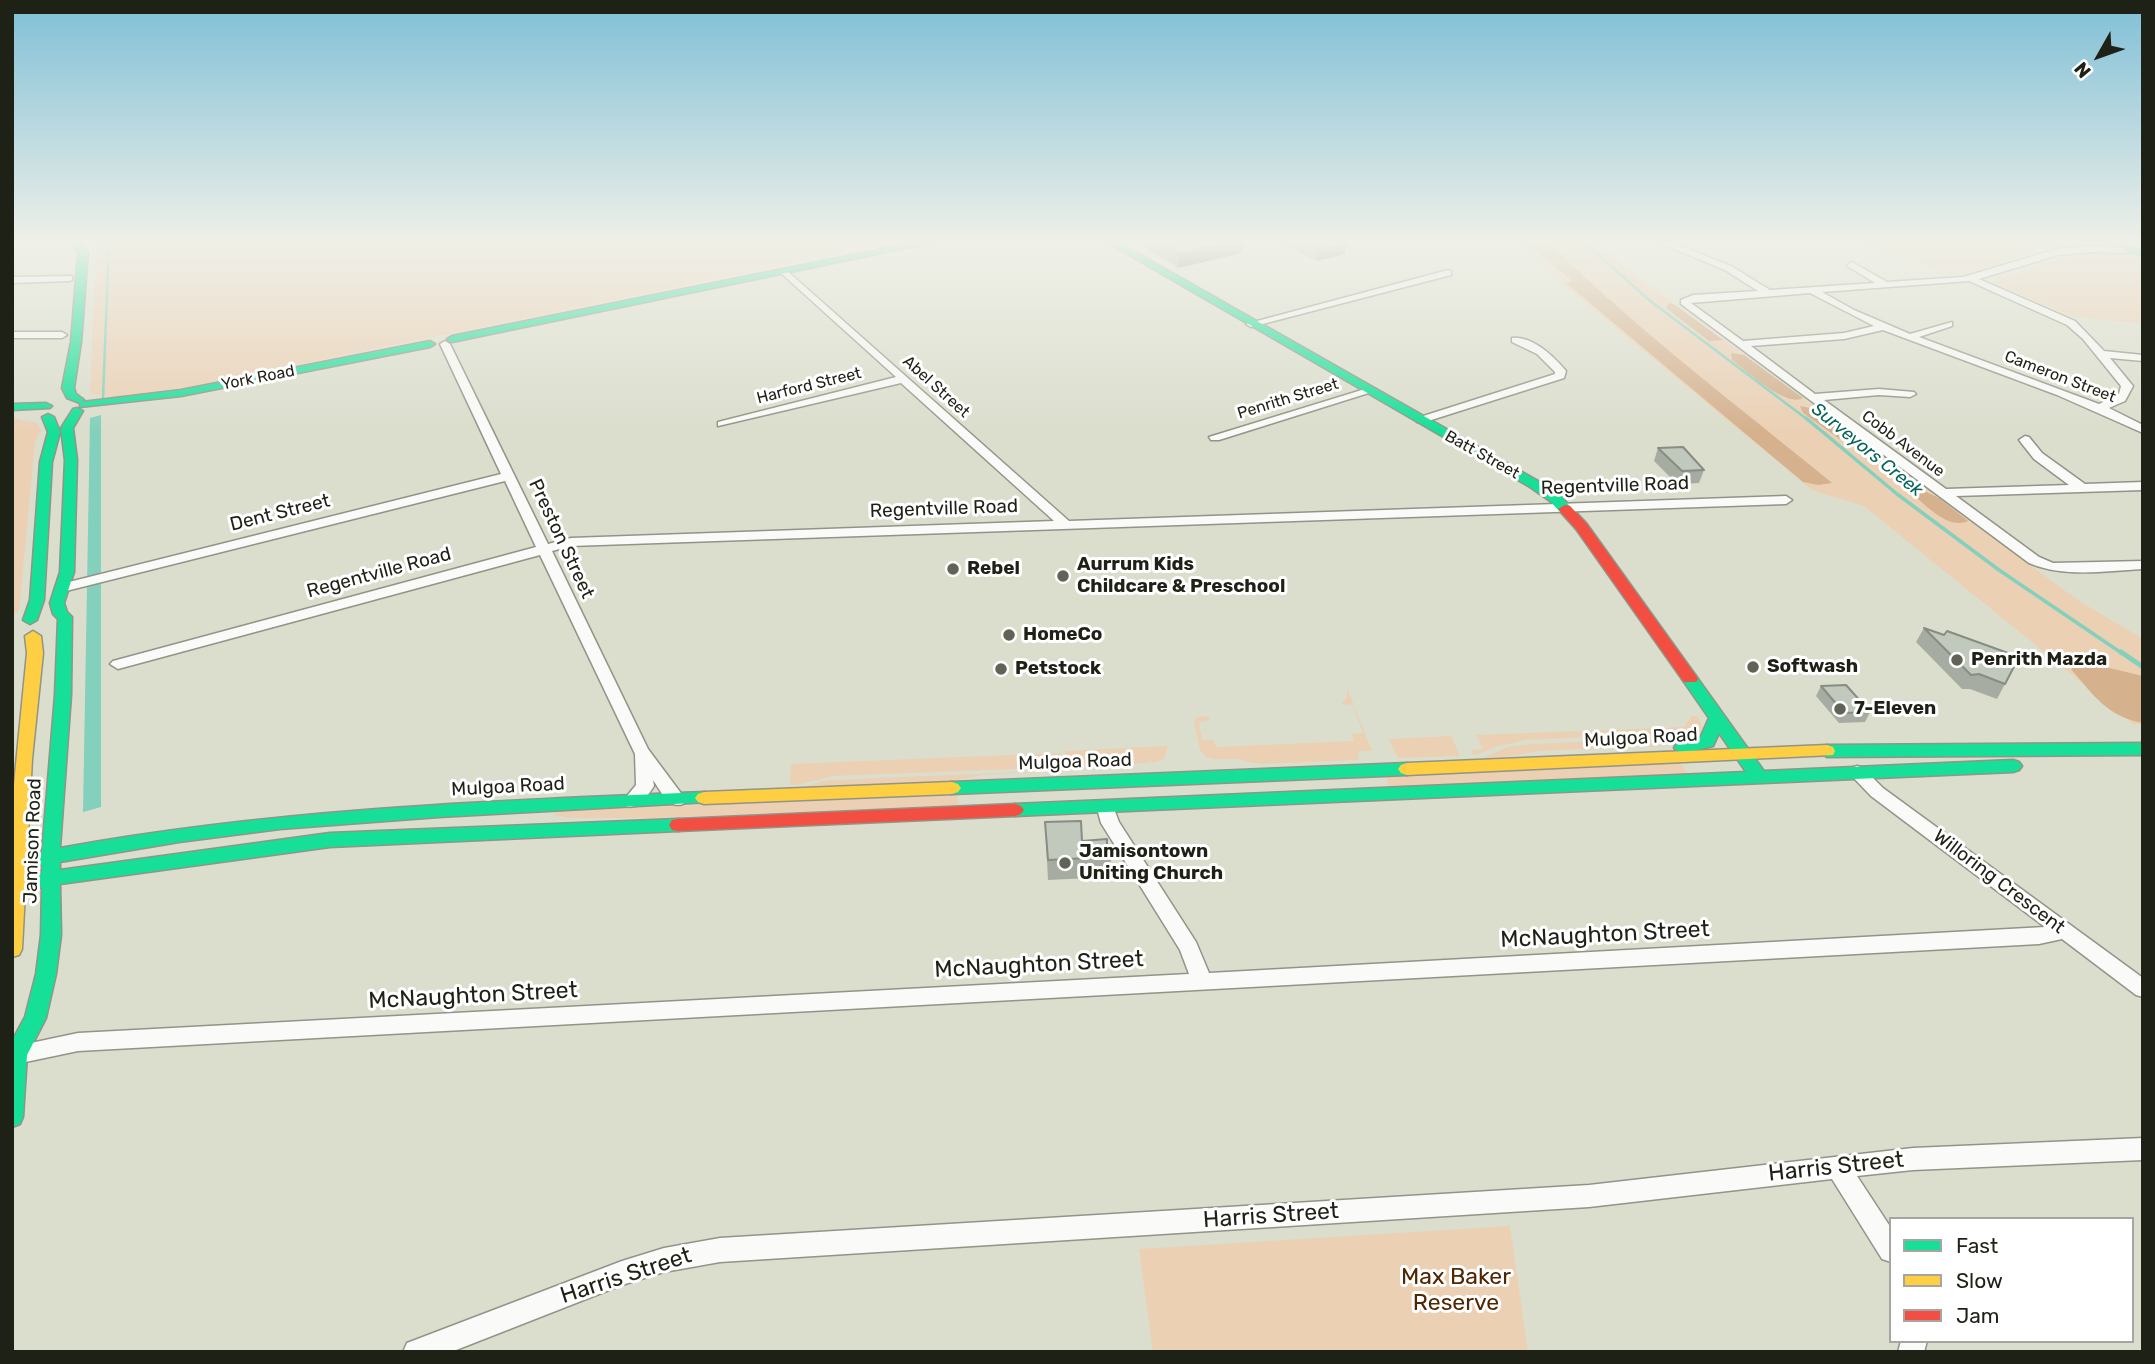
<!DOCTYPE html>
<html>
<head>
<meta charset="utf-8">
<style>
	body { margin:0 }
	#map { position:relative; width:2155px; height:1364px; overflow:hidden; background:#dbdecd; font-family:Rubik,sans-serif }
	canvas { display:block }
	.frame { position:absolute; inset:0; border:14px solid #1e2115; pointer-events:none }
	.legend { position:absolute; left:1889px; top:1217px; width:245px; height:126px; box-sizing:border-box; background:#fff; border:2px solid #a5a6a1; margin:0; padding:9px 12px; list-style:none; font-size:21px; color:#1e2115 }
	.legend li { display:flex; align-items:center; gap:14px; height:35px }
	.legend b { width:35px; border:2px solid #a5a6a1 }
	.north { position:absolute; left:2064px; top:21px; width:70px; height:70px; -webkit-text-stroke:5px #fff; paint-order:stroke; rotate:230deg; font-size:19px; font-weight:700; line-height:28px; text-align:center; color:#1e2115 }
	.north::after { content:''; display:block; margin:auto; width:24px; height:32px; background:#1e2115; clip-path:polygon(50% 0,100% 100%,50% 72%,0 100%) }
</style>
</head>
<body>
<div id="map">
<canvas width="2155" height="1364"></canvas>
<div class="frame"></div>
<ul class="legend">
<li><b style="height:9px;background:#16e098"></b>Fast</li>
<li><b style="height:9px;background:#ffcf43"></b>Slow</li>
<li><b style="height:9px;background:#f24e42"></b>Jam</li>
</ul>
<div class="north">N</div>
</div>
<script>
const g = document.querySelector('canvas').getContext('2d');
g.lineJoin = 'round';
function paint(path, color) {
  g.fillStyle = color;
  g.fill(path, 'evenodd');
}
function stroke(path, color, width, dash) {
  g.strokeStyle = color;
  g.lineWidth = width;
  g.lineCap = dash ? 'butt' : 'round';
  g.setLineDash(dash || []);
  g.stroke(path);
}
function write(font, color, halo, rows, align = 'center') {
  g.font = font + ' Rubik,sans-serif';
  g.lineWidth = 6;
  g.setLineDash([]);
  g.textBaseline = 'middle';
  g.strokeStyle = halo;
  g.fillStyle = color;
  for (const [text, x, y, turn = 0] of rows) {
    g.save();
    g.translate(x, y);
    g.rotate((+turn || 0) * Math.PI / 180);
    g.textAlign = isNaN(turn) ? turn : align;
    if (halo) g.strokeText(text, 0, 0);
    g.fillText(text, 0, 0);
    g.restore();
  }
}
const green = new Path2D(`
	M 96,241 L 903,241 L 193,386 L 116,397 L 90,394 Z
	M 1519,241 L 1596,241 L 1626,268 L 2079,601 L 2143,639 L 2143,724 L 2133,724 L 1864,506 L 1812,490 L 1538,264 Z
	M 1847,241 L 2107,241 L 2112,244 L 2072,245 L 2038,250 L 1979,270 L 1952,275 Z
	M 2087,253 L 2143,256 L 2143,324 L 2073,317 L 1993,283 L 1992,281 L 2067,256 Z
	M 12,418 L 37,423 L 41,430 L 35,442 L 19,611 L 12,615 Z
	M 1347,688 L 1372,751 L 1359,751 L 1358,760 L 1259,764 L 1238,759 L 1214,759 L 1206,757 L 1200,750 L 1194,721 L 1198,717 L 1208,716 L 1210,720 L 1199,722 L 1202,740 L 1213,740 L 1216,747 L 1354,741 L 1352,734 L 1363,733 L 1353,705 L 1341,704 L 1347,697 Z
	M 1692,716 L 1698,716 L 1702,727 L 1700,732 L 1525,740 L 1495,747 L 1476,755 L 1473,755 L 1471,750 L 1483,749 L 1476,735 L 1683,727 Z
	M 1451,736 L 1460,756 L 1398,758 L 1389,739 Z
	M 1692,737 L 1686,745 L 1537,751 L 1506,757 L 1483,758 L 1508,747 L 1531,744 Z
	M 1168,746 L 1164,759 L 1154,763 L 1149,760 L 1149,763 L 1066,766 L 1065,751 Z
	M 1061,753 L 1062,767 L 834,776 L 795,785 L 790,785 L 791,764 Z
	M 1680,763 L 1688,774 L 1390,788 L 1386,776 Z
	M 1123,768 L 982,775 L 944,783 L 807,786 L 823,781 L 855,779 Z
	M 957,795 L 959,806 L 651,818 L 568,818 L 554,815 L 555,811 Z
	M 1510,1226 L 1528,1352 L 1153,1352 L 1139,1249 Z`);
const forest = new Path2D(`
	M 1520,241 L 1560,241 L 1553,247 C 1640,332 1738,406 1832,483 L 1818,485 L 1803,482 L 1566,283 L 1572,281 L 1539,253 L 1523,246 Z
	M 1669,303 L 1675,305 L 1723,340 L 1709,341 L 1666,308 Z
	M 1731,353 L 1744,355 L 1803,398 C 1786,408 1747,371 1732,360 Z
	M 1800,406 L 1815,409 L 1838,424 L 1838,429 L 1860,446 L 1851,447 L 1803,413 Z
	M 1920,489 L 1939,498 L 1968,521 C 1949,530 1926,506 1913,494 Z
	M 2084,662 L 2143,676 L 2143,723 C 2108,717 2093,695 2071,669 Z`);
const water = new Path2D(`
	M 101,415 L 101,807 L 83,812 L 90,418 Z`);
const streamFar2 = new Path2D(`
	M 1583,241 L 1649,300 L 1808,420
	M 103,398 L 109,241`);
const streamFar1 = new Path2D(`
	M 1806,418 L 1897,494 L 1999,570 L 2123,654`);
const stream = new Path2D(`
	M 2121,652 L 2143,667`);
const street = new Path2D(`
	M 1655,241 L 1668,241 L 1731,266 L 1770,290 L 1875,283 L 1849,267 L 1847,265 L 1852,262 L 1887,282 L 1963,277 L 2057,249 L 2090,246 L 2132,248 L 2133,250 L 2129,253 L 2090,252 L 2058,255 L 1979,279 L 2075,321 L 2104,351 L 2143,355 L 2143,361 L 2110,358 L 2133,386 L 2125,401 L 2109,408 L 2143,425 L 2143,433 L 2057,395 L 1883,330 L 1844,339 L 1751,346 L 1815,394 L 1879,389 L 1914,392 L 1916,394 L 1910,397 L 1879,395 L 1824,400 L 1946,489 L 2069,485 L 2034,459 L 2019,440 L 2025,436 L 2029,437 L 2042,453 L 2085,484 L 2143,482 L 2143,490 L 1956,496 L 2039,557 L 2053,563 L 2143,561 L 2143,569 C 2105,571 2064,578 2029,563 L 1681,304 L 1681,300 L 1693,295 L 1758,291 L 1725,270 ZM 1969,281 L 2067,325 L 2083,339 L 2121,386 L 2119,394 L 2099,404 L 1919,337 L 1952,326 L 1952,322 L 1910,334 L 1854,310 L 1822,292 ZM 1810,293 L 1874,326 L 1844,333 L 1743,341 L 1691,303 Z
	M 785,269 L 1069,521 L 1786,496 L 1792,500 L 1786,504 L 571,546 L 552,551 L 648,749 L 686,800 L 683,804 C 668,809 661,791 653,780 L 654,786 C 647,797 638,810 625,806 L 622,802 L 636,785 L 635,754 L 540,555 L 118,669 L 110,664 L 113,661 L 536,547 L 505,481 L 62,592 L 55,588 L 57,585 L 501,474 L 440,344 L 445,341 L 450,344 L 548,544 L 571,538 L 1054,521 L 901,383 L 718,426 L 718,422 L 896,377 L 782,274 L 780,272 Z
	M 1448,270 L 1451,271 L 1451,275 L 1251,327 L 1246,324 Z
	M 72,276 L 72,280 L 69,281 L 12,283 L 12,277 Z
	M 12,332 L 62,332 L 67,335 L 62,338 L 12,338 Z
	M 1512,338 C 1533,336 1554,357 1566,371 L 1564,378 L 1425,422 L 1417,422 L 1417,418 L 1555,374 L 1555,372 L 1537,354 L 1512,342 Z
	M 1365,389 L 1375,391 L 1219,440 L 1211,440 L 1209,437 Z
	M 1857,766 L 1863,768 L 1883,788 L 2143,978 L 2143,997 L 2136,995 L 2062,939 L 2039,944 L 78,1051 L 16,1064 L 12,1063 L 12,1047 L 78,1033 L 1189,974 L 1180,950 L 1101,823 L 1096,805 L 1099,801 L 1111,801 L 1119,822 L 1196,942 L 1209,973 L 2045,927 L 1871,796 L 1848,772 L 1851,768 Z
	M 2143,1138 L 2143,1160 L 1913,1170 L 1857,1176 L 1891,1228 L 1891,1262 L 1882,1259 L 1832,1179 L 1589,1207 L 720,1262 L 664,1272 L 622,1285 L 451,1352 L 403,1352 L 407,1343 L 622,1261 L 664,1248 L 720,1238 L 1589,1185 L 1913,1148 Z
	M 1901,1341 L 1927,1341 L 1924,1352 L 1898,1352 Z`);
const fast = new Path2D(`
	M 75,241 L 83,241 L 83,247 L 88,252 L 81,342 L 74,388 L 76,394 L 84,400 L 82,402 L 181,390 L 430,341 L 435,344 L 430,347 L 181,396 L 80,407 L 80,403 L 67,398 L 62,388 L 71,342 L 78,253 L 75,248 Z
	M 921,241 L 940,241 L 452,342 L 447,339 L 452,336 Z
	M 1105,241 L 1116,241 L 1538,481 L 1560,495 L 1572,509 L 1570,512 L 1560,512 L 1550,501 L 1530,487 Z
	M 2113,241 C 2124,241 2131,248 2143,249 L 2143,255 L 2126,252 Z
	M 46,403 L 52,406 L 50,408 L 12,410 L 12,404 Z
	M 77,408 L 83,411 L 73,428 L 77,460 L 74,572 L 64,603 L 67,612 L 72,617 L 71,695 L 60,848 C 273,809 488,801 704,792 L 710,794 L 713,798 L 710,802 L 439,817 L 280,829 L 179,842 L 60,862 L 60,870 L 330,833 L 678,819 L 684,820 L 687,825 L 684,830 L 678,831 L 330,847 L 60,884 L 61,935 L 56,974 L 46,1018 L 27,1055 L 23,1117 L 20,1124 L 12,1127 L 12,1041 L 25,1017 L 36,974 L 41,935 L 42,887 L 12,892 L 12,878 L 42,873 L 42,865 L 12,871 L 12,857 L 42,852 L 55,695 L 58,619 L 53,614 L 50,603 L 60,572 L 65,460 L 61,428 L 73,409 Z
	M 48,414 L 54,417 L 60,432 L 52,462 L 44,600 L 37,620 L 30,624 L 23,620 L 30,600 L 40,462 L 48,432 L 42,417 Z
	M 1690,674 L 1696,676 L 1764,771 L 2013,760 L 2019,762 L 2022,766 L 2019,770 L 2013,772 L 1015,816 L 1009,814 L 1006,810 L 1009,806 L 1015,804 L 1746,772 L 1719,733 L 1713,746 L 1682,754 L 1674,748 L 1676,744 L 1700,738 L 1709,718 L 1682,679 Z
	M 2143,743 L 2143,755 L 1827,757 L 1819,751 L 1827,745 Z
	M 1407,763 L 1413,765 L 1416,769 L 1413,773 L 1407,775 L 952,794 L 946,792 L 943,788 L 946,784 L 952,782 Z`);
const slow = new Path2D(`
	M 33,631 L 41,636 L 43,653 L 32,759 L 22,949 L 19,955 L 12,957 L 12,805 L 27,653 L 25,636 Z
	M 1827,745 L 1833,747 L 1835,751 L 1833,755 L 1407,775 L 1401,773 L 1398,769 L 1401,765 L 1407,763 Z
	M 952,782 L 958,784 L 961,788 L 958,792 L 952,794 L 704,804 L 698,802 L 695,798 L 698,794 L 704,792 Z`);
const jam = new Path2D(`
	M 1565,505 L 1570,506 L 1586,523 L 1696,676 L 1698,679 L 1696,682 L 1684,682 L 1576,529 L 1558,509 Z
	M 1015,804 L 1021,806 L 1024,810 L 1021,814 L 1015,816 L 678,831 L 672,830 L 669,825 L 672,820 L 678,819 Z`);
const wall = new Path2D(`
	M 1146,241 L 1243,241 L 1242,253 L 1178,268 L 1146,248 Z
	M 1276,241 L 1342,241 L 1345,254 L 1317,261 Z
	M 1870,241 L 1895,241 L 1884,246 Z
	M 1658,448 L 1704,470 L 1699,483 L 1677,484 L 1654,461 Z
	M 1924,628 L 1944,635 L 2005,684 L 1997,699 L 1970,689 L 1962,689 L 1916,642 Z
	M 1821,686 L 1870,712 L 1865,722 L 1839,723 L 1816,696 Z
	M 1045,822 L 1082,841 L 1107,845 L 1111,857 L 1111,877 L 1048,880 Z`);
const shadedWall = new Path2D(`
	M 1231,241 L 1243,241 L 1242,253 L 1178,268 L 1179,254 Z
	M 1886,241 L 1895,241 L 1884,246 Z
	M 1347,243 L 1345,254 L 1317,261 L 1318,250 Z`);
const building = new Path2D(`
	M 1159,241 L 1231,241 L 1179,254 Z
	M 1300,241 L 1342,241 L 1347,243 L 1318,250 Z
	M 1683,447 L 1704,470 L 1682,471 L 1658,448 Z
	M 1924,628 L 1944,635 L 1947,631 L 2019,657 L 2005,684 L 1979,674 L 1971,675 Z
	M 1846,685 L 1870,712 L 1844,713 L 1821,686 Z
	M 1081,821 L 1082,841 L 1107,839 L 1107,845 L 1110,845 L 1111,857 L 1048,860 L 1045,822 Z`);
const markers = [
	[953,569,7,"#606355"],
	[1063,576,7,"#606355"],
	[1009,635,7,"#606355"],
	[1957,660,7,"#606355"],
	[1753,667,7,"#606355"],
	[1001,669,7,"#606355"],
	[1840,709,7,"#606355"],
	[1065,863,7,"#606355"]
];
const farStreetnames = [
	["Cameron Street",2060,377,21],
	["York Road",258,378,-11],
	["Harford Street",809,386,-14],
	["Abel Street",936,387,42],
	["Penrith Street",1288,399,-17],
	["Cobb Avenue",1903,444,37],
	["Batt Street",1482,455,29]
];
const farWaternames = [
	["Surveyors Creek",1867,450,39]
];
const streetNames = [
	["Regentville Road",1615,486,-2],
	["Regentville Road",944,509,-2],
	["Dent Street",280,513,-14],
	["Preston Street",561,539,65],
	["Regentville Road",379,573,-15],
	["Mulgoa Road",1641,738,-3],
	["Mulgoa Road",1075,762,-2],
	["Mulgoa Road",508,787,-3],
	["Jamison Road",33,841,-88],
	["Willoring Crescent",1999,882,37]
];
const poiNames = [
	["Aurrum Kids",1077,565],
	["Childcare & Preschool",1077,587],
	["Rebel",967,569],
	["HomeCo",1023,635],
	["Penrith Mazda",1971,660],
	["Softwash",1767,667],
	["Petstock",1015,669],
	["7-Eleven",1854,709],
	["Jamisontown",1079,852],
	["Uniting Church",1079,874]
];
const nearStreetnames = [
	["McNaughton Street",1605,935,-3],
	["McNaughton Street",1039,965,-3],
	["McNaughton Street",473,996,-3],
	["Harris Street",1836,1167,-6],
	["Harris Street",1271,1216,-4],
	["Harris Street",626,1276,-18]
];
const nearParknames = [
	["Max Baker",1456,1277],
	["Reserve",1456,1303]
];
paint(green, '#ebd0b4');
paint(forest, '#d5b18e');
paint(water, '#83d0bd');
stroke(streamFar2, '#83d0bd', 2.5);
stroke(streamFar1, '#83d0bd', 3.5);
stroke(stream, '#83d0bd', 5);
stroke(street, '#919487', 3);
stroke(fast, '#919487', 3);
stroke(slow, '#919487', 3);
stroke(jam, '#919487', 3);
paint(street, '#fafaf8');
paint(fast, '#16e098');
paint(slow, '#ffcf43');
paint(jam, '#f24e42');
paint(wall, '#a6aca2');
paint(shadedWall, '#878c84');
paint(building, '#c1c8bc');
stroke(building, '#878c84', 2);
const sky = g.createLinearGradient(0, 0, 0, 432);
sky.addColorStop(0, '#7fbfd7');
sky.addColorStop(0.56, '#eff0e8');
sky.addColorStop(1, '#eff0e800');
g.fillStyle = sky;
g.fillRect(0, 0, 2155, 432);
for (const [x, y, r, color] of markers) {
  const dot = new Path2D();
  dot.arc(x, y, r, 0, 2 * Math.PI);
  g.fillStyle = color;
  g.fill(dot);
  stroke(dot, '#fff', 2.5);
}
write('16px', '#1e2115', '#fff', farStreetnames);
write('italic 18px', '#036457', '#fff', farWaternames);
write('19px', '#1e2115', '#fff', streetNames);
write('bold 19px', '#1e2115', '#fff', poiNames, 'left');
write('23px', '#1e2115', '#fff', nearStreetnames);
write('23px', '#512600', '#fff', nearParknames);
</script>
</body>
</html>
